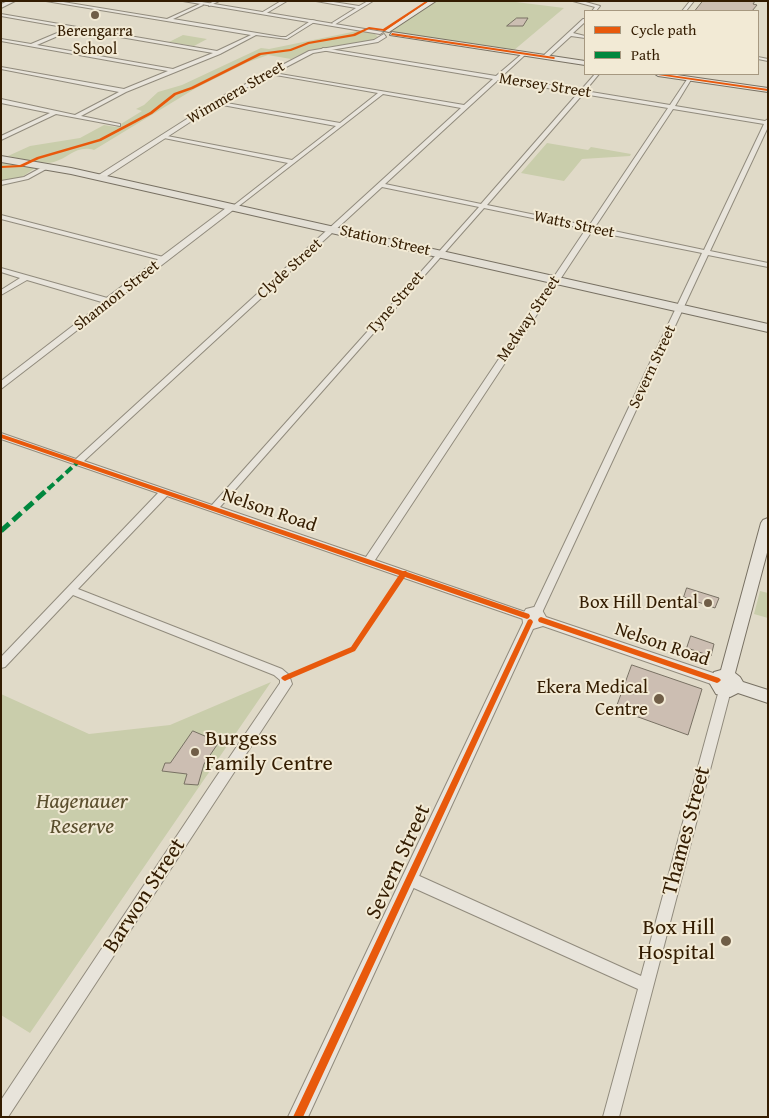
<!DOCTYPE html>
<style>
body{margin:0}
#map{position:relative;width:769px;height:1118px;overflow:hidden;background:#e0dac8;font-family:"Gentium Book Plus",serif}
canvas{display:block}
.frame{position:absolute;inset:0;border:2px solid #331c01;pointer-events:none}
.legend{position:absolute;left:584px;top:10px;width:175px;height:65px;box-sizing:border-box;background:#f2ead5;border:1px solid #a69880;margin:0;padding:6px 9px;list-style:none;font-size:15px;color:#331c01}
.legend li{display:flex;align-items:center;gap:10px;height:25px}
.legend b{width:25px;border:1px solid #a69880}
</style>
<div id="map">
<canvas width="769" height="1118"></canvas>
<div class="frame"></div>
<ul class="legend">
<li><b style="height:6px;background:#e8590c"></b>Cycle path</li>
<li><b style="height:6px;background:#00873e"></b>Path</li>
</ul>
</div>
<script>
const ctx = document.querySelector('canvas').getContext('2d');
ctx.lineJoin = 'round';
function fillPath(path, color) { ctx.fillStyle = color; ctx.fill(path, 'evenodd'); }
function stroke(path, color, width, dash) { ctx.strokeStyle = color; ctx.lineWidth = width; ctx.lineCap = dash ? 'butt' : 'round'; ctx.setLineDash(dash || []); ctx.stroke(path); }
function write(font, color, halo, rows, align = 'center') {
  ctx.font = font + ' "Gentium Book Plus",serif'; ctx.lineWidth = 4; ctx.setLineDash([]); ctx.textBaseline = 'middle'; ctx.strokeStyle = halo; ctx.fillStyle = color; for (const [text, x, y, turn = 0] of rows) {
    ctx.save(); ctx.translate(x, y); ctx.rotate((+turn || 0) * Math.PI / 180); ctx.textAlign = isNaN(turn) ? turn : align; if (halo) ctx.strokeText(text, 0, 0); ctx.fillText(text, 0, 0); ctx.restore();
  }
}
fillPath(new Path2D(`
 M436,1H508L564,8L513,51L390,32Z
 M357,31L374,33L378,37L373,40L309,50L291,59L268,55L248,62L196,88L94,150C76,145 69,158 54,162C45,165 18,158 8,156L30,146L80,138L104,125L116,127L142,111L136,109L144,105L158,92L182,85L261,48L269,49Z
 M183,35L207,39L194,46L169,42Z
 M547,143L588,150L591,147L631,154L630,156L582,159L564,181L521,173Z
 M1,162L35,168L22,177L1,181Z
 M760,591L768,593V618L754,614Z
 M271,682L30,1033L1,1015V694L89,734L170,725Z`), '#c9cdab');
const building = new Path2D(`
 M703,1H755L753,4L757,5L752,11H695Z
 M517,18H528L523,26H507Z
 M687,588L719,598L715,608L684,597Z
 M691,636L714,644L711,656L687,648Z
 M632,665L702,689L688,735L616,709Z
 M193,731L219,742L204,764L198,785L184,784L187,774L162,771L165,763H170Z`);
fillPath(building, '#ccbeb2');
stroke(building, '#787163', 1);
const minor = new Path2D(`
 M46,1H57L167,19L202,3L203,5L173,19L281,37H286L312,20L316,21L287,39L256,35L220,54L126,92L81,116L120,124V126L56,114L1,140V136L50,113L1,103V99L75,115L119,92L1,69V67L124,89L168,71L1,41V39L31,44L69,28L1,16V14L217,51L251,35ZM74,29L213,53L173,69L37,45Z
 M214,1H219L209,6V4Z
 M281,1H287L265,14L261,13Z
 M316,1H327L359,6L368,1H373L334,25L332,23L356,8Z
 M573,1H582L600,6L596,11H592L595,7Z
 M690,1H694L686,11H682Z
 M583,19H585V22L573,33L585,36V38L571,36L547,58H543V56Z
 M323,48L496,76L523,53L525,55L501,77L581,90L595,74H599L585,91L670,105L688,78H692L675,106L765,121L768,119V127L710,251L768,263V267L708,255L540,617L536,618L532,616L527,620L523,619L167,496L78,589L282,669L289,675L292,684L8,1117H1V1100L212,783L280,683V680L274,675L73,595L5,667L1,668V657L158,493L1,439V433L76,459L461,108L383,94L235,209L233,208V206L288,163L164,138L161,136L162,135L292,160L336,126L217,104L214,102L215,101L340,123L378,93L270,74L268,72L464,105L493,79L321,50ZM498,80L578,93L481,204L385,184ZM583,94L668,108L589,226L487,205ZM673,109L764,124L704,250L595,227ZM382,187L479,207L212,505L84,461ZM484,208L586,229L366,557L220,507ZM592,231L702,253L531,614L375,560Z
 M758,57L768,59V61L758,59Z
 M46,165L49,167L48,168L28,179L1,185V181L24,177Z
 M1,215L167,258L168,259L165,261L1,219Z
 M1,268L111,299L112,301L105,303L27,280L1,295V290L20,278L1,272Z
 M725,685L729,687L731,690L619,1117H603L638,989L405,884L403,879L405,874L410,873L415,874L641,976L719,690L721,687Z`);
const tertiary = new Path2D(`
 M8,1H15L1,8V4Z
 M183,1H196L383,32L380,34Z
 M384,34L386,37L378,42L313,53L227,98L101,180L94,178L223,96L309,51L374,40Z
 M230,205L237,207L1,389V381L100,305L105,299Z
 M534,607L542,610L546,617L722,676L724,680L722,684L717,686L543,626L533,629L308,1117H288L523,623L522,615L526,609Z`);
const secondary = new Path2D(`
 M429,1H436L389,32L384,31Z
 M392,32L585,61V65L390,35Z
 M655,74H670L768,88V92L658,76Z
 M768,518V549L735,673L740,677L743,682L768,690V703L738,693L730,697L716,694L709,682L714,672L721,670L761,523L763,520Z`);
const primary = new Path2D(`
 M1,156L71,168L768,324V332L71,174L1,162Z`);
stroke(minor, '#918b7d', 2);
stroke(tertiary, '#918b7d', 2);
stroke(secondary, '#787163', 2);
stroke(primary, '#787163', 2);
fillPath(minor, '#e8e4db');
fillPath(tertiary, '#e8e4db');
fillPath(secondary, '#e8e4db');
fillPath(primary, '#e3dfd5');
stroke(new Path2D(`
 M48,489L78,462`), '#00873e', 4, [8, 4]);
stroke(new Path2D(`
 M1,531L49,488`), '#00873e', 5, [11, 5]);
fillPath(new Path2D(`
 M426,1H429L385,31L369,29L355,36L309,44L291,51L261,55L193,89L176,95L152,114L101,141L39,159L22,167L1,168V166L20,165L37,157L99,139L150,112L174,93L191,87L259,53L290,49L308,42L353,34L369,27L383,29Z
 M392,33L554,57L555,58L554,59L391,35Z
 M657,74H663L768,89V91L658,75Z
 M1,434L403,571H406L407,572L529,614L530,616L529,618L527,619L405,577L355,651L287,680L285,681L283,680L281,678L283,676L351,647L399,575L1,438Z
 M541,617L719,678L721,680L719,682L717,683L539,622L538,620L539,618Z
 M530,619L532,620L533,622L303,1117H293L527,622L528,620Z`), '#e8590c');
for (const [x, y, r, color] of [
 [95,15,5,"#705e47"],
 [708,603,5,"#705e47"],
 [659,699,6,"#705e47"],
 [195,752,5,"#705e47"],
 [726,941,6,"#705e47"]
]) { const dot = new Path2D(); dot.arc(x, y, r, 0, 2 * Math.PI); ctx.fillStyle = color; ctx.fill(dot); stroke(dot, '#f2ead5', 2); }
write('16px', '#331c01', '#f2ead5', [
 ["Berengarra",95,32],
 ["School",95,50]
]);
write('16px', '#331c01', '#f2ead5', [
 ["Mersey Street",545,86,9],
 ["Wimmera Street",236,93,-30],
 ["Watts Street",574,225,12],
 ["Station Street",385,241,13],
 ["Clyde Street",290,269,-42],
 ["Shannon Street",117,296,-38],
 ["Tyne Street",396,303,-49],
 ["Medway Street",529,319,-56],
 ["Severn Street",653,367,-65]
]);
write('19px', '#331c01', '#f2ead5', [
 ["Nelson Road",269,511,19],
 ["Nelson Road",662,645,19]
]);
write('19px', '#331c01', '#f2ead5', [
 ["Box Hill Dental",698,603],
 ["Ekera Medical",648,688],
 ["Centre",648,710]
], 'right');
write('22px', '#331c01', '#f2ead5', [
 ["Burgess",205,739],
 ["Family Centre",205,764],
 ["Box Hill",715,928,"right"],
 ["Hospital",715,953,"right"]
], 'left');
write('italic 22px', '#5a4e2d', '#f2ead5', [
 ["Hagenauer",82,802],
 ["Reserve",82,827]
]);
write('22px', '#331c01', '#f2ead5', [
 ["Thames Street",687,831,-75],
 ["Severn Street",399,862,-65],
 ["Barwon Street",145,896,-57]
]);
</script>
